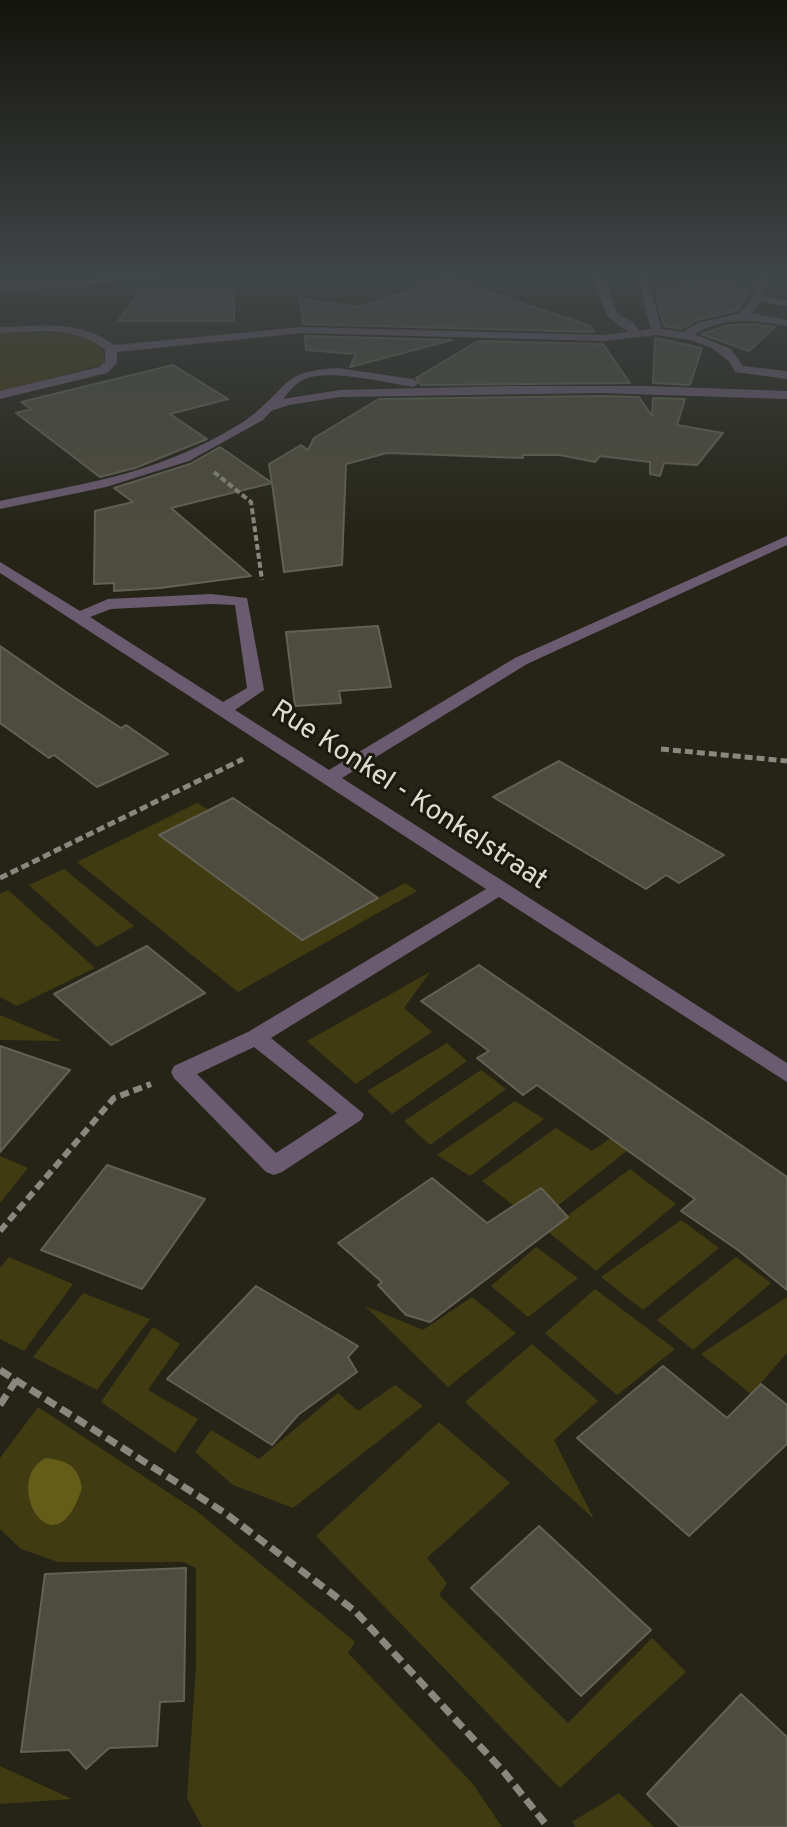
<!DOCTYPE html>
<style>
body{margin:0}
canvas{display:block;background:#252417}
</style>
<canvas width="787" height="1827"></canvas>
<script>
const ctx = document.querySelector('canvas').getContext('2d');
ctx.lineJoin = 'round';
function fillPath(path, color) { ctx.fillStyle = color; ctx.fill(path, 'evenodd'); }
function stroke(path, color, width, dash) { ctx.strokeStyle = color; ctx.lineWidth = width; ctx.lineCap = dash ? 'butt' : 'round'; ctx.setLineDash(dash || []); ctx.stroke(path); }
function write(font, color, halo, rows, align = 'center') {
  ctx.font = font + ' Overpass,sans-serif'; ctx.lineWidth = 6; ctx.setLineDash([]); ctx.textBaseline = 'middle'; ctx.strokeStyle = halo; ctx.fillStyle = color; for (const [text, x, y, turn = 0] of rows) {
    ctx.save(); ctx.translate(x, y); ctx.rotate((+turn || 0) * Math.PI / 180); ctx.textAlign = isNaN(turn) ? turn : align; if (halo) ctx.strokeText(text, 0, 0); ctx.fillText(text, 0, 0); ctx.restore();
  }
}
fillPath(new Path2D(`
 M0,332L81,333L102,347L105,364L0,392Z
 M197,803L209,810L159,835L301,940L405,883L417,891L238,992L77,862Z
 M64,869L134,926L97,947L29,885Z
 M8,890L95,968L17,1006L0,997V894Z
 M430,972L404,1008L432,1032L356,1084L307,1041Z
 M0,1015L62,1041L0,1040Z
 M447,1043L467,1061L392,1114L367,1091Z
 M481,1070L506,1089L430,1145L404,1121Z
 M515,1101L544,1119L470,1176L437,1155Z
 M659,1105L672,1115L536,1223L482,1181L556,1128L592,1151Z
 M0,1156L28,1168L0,1203Z
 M630,1169L676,1204L596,1271L547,1231Z
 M681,1220L719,1248L643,1310L601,1277Z
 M536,1247L578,1278L528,1317L491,1286Z
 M9,1257L73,1284L24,1351L0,1339V1268Z
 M736,1257L771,1283L693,1350L657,1320Z
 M595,1289L675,1349L617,1395L545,1333Z
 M83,1293L150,1319L97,1390L33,1357Z
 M472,1297L516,1333L448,1387L365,1306L423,1330Z
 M787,1297V1353L751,1394L701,1354Z
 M153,1327L180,1344L148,1390L198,1419L175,1453L101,1402Z
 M532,1344L598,1401L554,1440L594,1519L465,1402Z
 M395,1385L423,1406L293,1508L233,1485L195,1452L211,1430L259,1459L338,1393L358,1411Z
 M38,1407L198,1512L355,1642L348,1653L473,1784L502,1827H202L187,1798L196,1666V1568L183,1562H58L21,1549L0,1529V1458Z
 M439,1422L510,1483L427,1558L447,1583L439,1595L568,1723L652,1638L686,1672L560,1788L316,1536Z
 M0,1766L72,1799L0,1804Z
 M619,1793L654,1827H576L572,1822Z`), '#403b10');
fillPath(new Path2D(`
 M46,1458C67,1460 78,1466 82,1488C54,1577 0,1480 46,1458Z`), '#645c19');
const building = new Path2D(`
 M446,278L591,326L595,332L303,324L300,299L361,307Z
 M681,282L734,287L750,290L738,310L697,320L681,329L664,326L657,299V287L680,288Z
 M142,288L234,291V321H118Z
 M751,324L775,327L749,351L701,334L729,325Z
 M305,336L452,340L350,367L356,354L306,350Z
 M655,338L702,348L690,385L653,383Z
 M478,341L603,344L630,383L421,385L416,378Z
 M173,365L228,399L170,414L207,439L135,468L100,477L16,413L31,409L21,402Z
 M600,396L639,397L652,416L653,398L685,399L677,425L723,433L697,465L664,463L660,476L650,474V462L600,456L595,462L560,455H523V458L387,453L346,464L342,565L284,572L272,483L171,508L251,576L160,588L114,591V583L94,584L95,511L133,502L114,488L190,464L220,447L272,483L269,464L301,445L308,450L314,438L379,399Z
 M378,626L391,687L339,691L341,703L295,706L286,632Z
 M0,646L69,694L121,728L126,725L168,754L97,787L54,755L49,758L0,723Z
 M559,761L633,803L724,855L679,883L666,875L646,889L493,797Z
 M233,798L334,867L378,898L302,940L159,835Z
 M147,946L205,993L111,1045L54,994Z
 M479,965L787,1177V1290L738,1250L681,1211L695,1199L537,1085L523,1095L477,1058L489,1051L421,1001Z
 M0,1046L70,1070L0,1152Z
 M107,1165L205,1199L142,1289L41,1250Z
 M432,1178L487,1223L541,1188L568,1217L430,1322L406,1315L378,1285L382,1282L338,1243Z
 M256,1286L358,1346L348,1357L357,1372L298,1415L272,1445L167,1379Z
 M663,1366L727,1418L761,1384L787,1405V1444L689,1536L577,1438Z
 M539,1526L651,1630L581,1696L471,1588Z
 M186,1568L184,1701L160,1702L157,1746L109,1748L86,1769L69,1750L21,1752L45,1574Z
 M741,1694L787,1737V1827H680L647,1794Z`);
fillPath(building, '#4e4c3e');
stroke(building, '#636153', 2);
stroke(new Path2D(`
 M214,472L251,502L262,580`), '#89887e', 4, [6, 3]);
stroke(new Path2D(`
 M661,749L787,761
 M0,878L243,759`), '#89887e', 5, [8, 4]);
stroke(new Path2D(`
 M0,1231L114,1098L151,1084`), '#89887e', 6, [9, 5]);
stroke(new Path2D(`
 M0,1370L225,1513L355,1611L504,1772L548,1827
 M0,1405L17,1379`), '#89887e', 7, [12, 6]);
fillPath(new Path2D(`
 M124,276H168L163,279L0,292V286Z
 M593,276H603L618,314L634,323L639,331L651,329L637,276H647L662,329L682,332L698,323L740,313L752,298L756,276H766L763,296L787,300V306L760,302L751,313L787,320V326C752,320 727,316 694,334L731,349L743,366L787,371V379L735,372L729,361L712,348L690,340L657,335L604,341L302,333L117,352V363L107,373L0,399V391L99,367L105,362V350C75,325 36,332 0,333V327C39,326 81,319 114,345L302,327L604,335L628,332L607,316Z
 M337,368L413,379L419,383L413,387C386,383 324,367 301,381C294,385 288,393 283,399L340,390L507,386H647L787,391V399L600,393L340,397L289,405L271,411L263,420L189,461L106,487L0,509V501C60,488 123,479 179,455C201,446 237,428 255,413C292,382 283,372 337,368Z
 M787,536V545L527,664L342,778L787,1063V1082L499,897L271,1038L364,1114L361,1120L282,1172L274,1175L266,1172L174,1078L171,1072L174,1066L248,1032L486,889L0,573V562L80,611L108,599L211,594L247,598L264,690L235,710L329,770L515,658ZM211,604L235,605L247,688L223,702L90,617L111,609ZM254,1047L337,1113L276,1153L197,1074Z`), '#6b5b70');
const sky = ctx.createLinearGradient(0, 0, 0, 532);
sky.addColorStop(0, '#14140d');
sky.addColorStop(0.52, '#404547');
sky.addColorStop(1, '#40454700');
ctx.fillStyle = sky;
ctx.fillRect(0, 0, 787, 532);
write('28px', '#dddcd4', '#1c1a0e', [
 ["Rue Konkel - Konkelstraat",408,797,33]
]);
</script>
